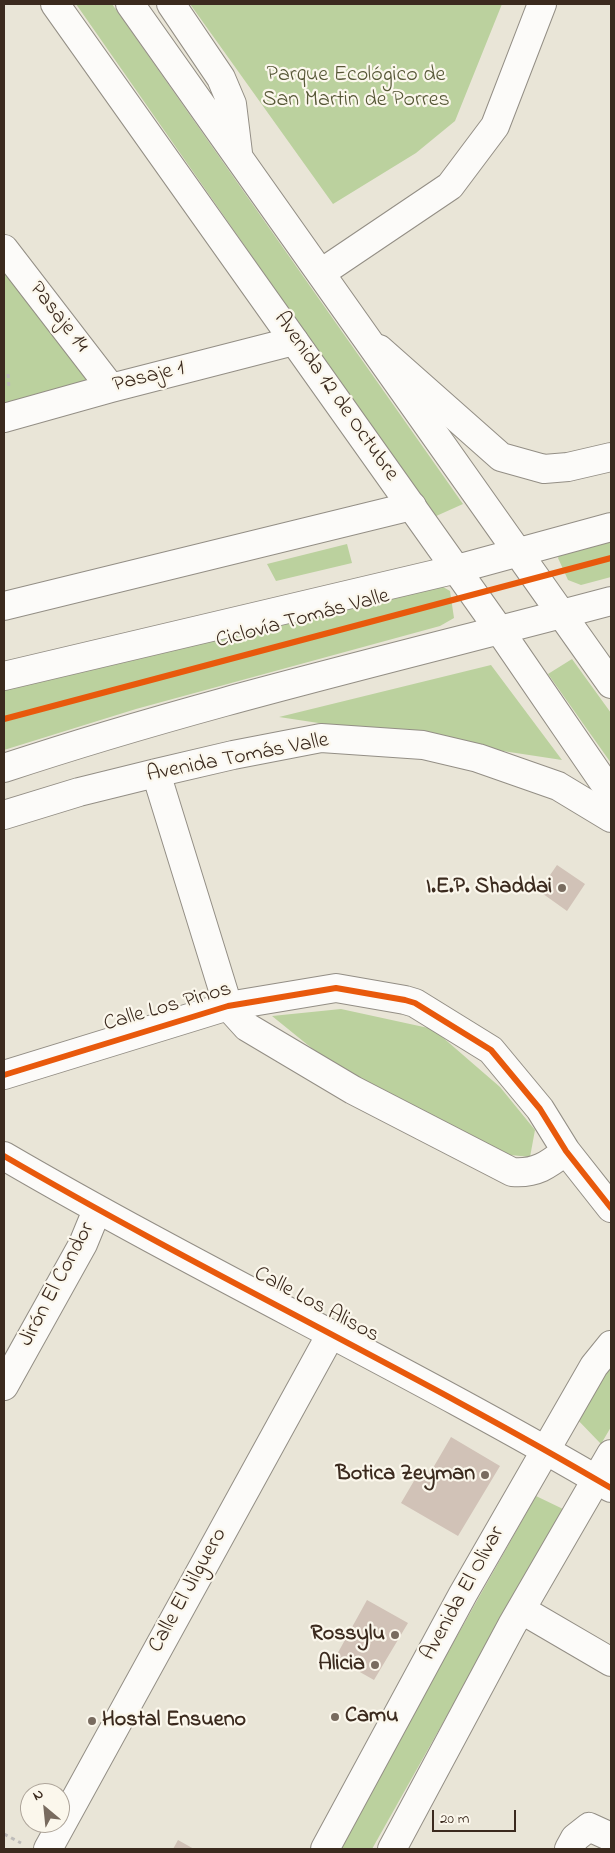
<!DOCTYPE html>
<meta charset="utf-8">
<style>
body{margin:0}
#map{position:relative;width:615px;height:1853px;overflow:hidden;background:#e9e5d7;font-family:"Indie Flower",sans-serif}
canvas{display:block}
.frame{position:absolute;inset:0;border:5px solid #3b2a1e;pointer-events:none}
.north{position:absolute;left:20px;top:1783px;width:50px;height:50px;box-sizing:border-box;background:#fbf7ec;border:1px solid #aea59a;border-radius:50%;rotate:332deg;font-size:14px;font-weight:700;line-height:20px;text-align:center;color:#3b2a1e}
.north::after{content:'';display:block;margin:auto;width:18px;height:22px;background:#786b5f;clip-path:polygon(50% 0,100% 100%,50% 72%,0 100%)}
.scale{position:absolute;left:432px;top:1810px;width:84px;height:22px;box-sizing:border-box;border:2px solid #3b2a1e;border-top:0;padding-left:6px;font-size:15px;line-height:18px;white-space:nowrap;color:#3b2a1e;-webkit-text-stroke:4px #fbf7ec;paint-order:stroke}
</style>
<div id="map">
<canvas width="615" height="1853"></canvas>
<div class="frame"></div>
<div class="north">N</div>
<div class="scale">20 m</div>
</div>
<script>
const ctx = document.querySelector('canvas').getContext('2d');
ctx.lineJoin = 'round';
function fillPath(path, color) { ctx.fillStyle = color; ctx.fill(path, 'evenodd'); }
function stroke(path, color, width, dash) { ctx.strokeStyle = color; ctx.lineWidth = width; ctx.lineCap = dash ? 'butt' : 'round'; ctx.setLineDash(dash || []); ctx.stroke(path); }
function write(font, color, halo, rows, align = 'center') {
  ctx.font = font + ' "Indie Flower",sans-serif'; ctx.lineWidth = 4.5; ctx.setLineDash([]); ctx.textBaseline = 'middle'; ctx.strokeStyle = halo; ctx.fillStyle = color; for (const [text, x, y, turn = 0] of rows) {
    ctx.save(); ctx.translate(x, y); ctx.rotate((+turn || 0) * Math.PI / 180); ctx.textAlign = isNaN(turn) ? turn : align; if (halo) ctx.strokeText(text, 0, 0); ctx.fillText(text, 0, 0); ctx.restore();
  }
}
fillPath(new Path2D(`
 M76,4H112L463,504L434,517Z
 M190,4H502L455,121L416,153L333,204Z
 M4,257L87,377L85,385L4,411Z
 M611,536V577L581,585L568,580L558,558L562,549Z
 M347,544L352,563L276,581L267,564Z
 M438,584L450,591L454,618L440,626L136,709L4,750V689Z
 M572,659L611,713V763L548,674Z
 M491,665L562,760L279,717Z
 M341,1009L433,1029L500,1087L535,1130L530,1157L501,1154L335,1067L272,1016Z
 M611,1365V1427L601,1444L574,1416Z
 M536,1496L563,1509L372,1849H337Z`), '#bbd19e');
fillPath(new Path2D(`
 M557,865L585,884L567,911L539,891Z
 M451,1437L500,1466L458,1536L401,1503L418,1474L426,1480Z
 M367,1600L408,1623L374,1680L335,1658Z
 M178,1840L194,1849H173Z`), '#d1c2b7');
const minor = new Path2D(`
 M4,249L111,388
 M321,273L450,186L495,126L542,4
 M379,349L501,457L544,469L568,467L611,457
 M4,418L111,388L294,341
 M4,606L412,506
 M156,773L228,1006L247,1027L353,1090L512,1172C536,1174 548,1165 566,1151
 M4,815L79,792L156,773L233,755L321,738L423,745L478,758L558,786L611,818
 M4,1075L228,1006L336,988L405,1000L415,1003L491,1050L540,1109L566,1151L611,1208
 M4,1156C203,1272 412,1371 611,1488
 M4,1386L83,1244L97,1210
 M522,1610L611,1662
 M48,1849L331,1334
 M569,1849L575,1838L589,1827L611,1837`);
const major = new Path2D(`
 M55,4L500,631L611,793
 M130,4L611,684
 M171,4L221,78L232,104L238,153
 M4,676L457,569L611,527
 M4,768C203,702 408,655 611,601
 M325,1849L463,1594L594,1366L611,1345
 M392,1849L512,1625L611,1454`);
stroke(minor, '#938e85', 30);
stroke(major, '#938e85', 30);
stroke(new Path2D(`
 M8,374L9,389
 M4,1834L21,1843`), '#bebcb9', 3, [4, 4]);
stroke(minor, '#fcfbf9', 28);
stroke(major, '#fcfbf9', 28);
stroke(new Path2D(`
 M4,719L611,558
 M4,1075L228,1006L336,988L405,1000L415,1003L491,1050L540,1109L566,1151L611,1208
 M4,1156C203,1272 412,1371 611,1488`), '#e8590c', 6);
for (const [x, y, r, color] of [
 [562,888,5,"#786b5f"],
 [485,1475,5,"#786b5f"],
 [395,1635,5,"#786b5f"],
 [375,1665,5,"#786b5f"],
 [335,1717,5,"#786b5f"],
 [92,1721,5,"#786b5f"]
]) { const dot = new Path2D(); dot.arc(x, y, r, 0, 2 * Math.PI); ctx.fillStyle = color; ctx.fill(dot); stroke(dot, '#fbf7ec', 2); }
write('22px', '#565736', '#fbf7ec', [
 ["Parque Ecológico de",356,76],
 ["San Martin de Porres",356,101]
]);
write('22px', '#3b2a1e', '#fbf7ec', [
 ["Pasaje 14",58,318,52],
 ["Pasaje 1",149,378,-14],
 ["Avenida 12 de Octubre",335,397,55],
 ["Ciclovía Tomás Valle",303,620,-15],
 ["Avenida Tomás Valle",238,759,-11],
 ["Calle Los Pinos",168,1008,-16],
 ["Jirón El Condor",58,1285,-62],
 ["Calle Los Alisos",316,1306,28],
 ["Calle El Jilguero",189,1591,-61],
 ["Avenida El Olivar",464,1594,-61]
]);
write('bold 22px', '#3b2a1e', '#fbf7ec', [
 ["I.E.P. Shaddai",552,888],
 ["Botica Zeyman",475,1475],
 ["Rossylu",385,1635],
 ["Alicia",365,1665],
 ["Camu",345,1717,"left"],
 ["Hostal Ensueno",102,1721,"left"]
], 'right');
</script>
